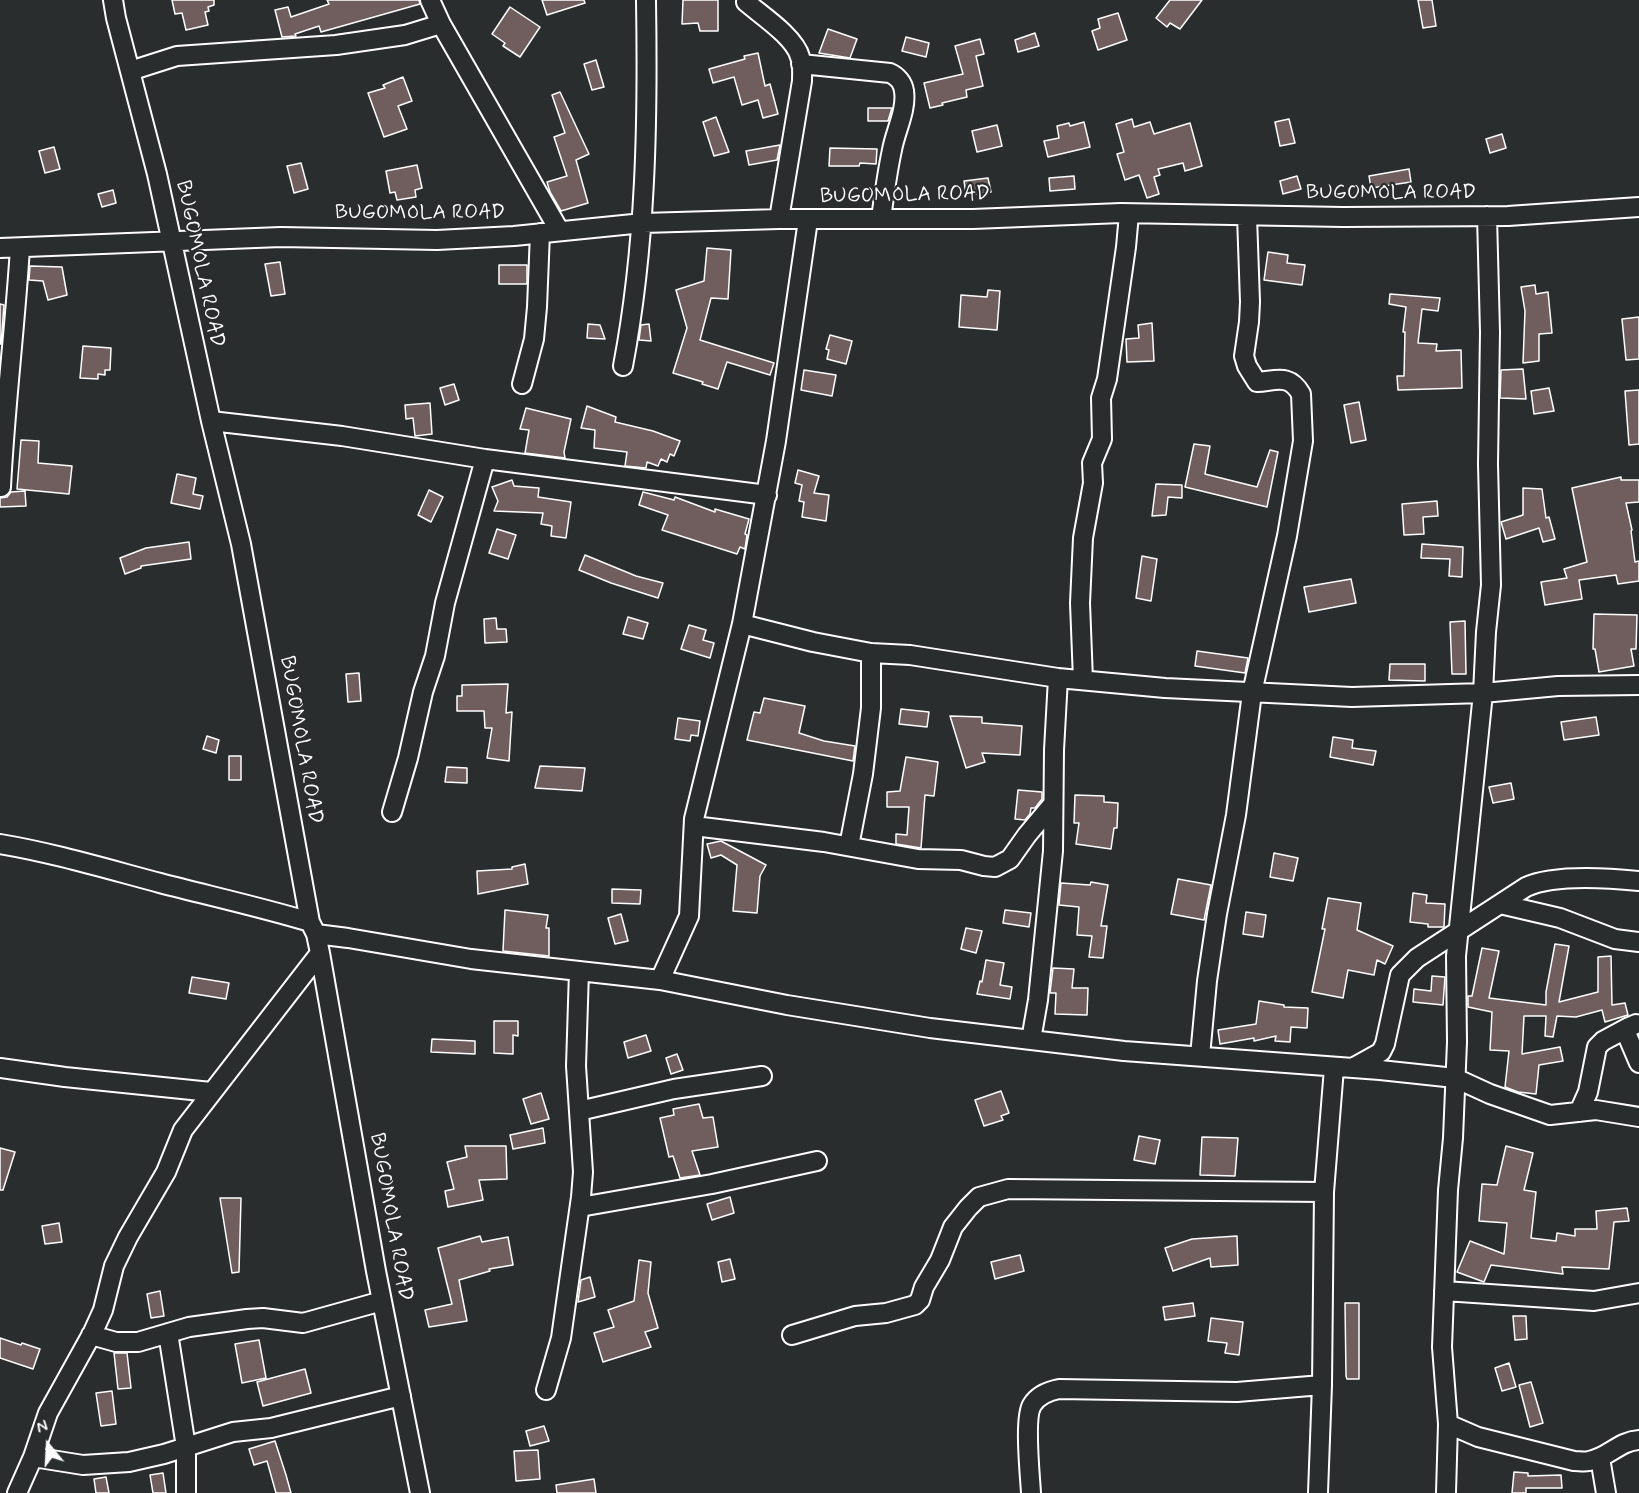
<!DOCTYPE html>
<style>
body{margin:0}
#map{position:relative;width:1639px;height:1493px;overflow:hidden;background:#2a2d2e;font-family:Mynerve,sans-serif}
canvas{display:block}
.north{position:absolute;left:18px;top:1415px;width:60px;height:60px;-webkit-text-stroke:4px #2a2d2e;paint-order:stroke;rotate:342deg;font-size:16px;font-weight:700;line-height:24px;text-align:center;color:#fff}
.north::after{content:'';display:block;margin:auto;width:21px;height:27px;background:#fff;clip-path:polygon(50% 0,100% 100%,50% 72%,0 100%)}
</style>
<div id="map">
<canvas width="1639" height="1493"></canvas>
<div class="north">N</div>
</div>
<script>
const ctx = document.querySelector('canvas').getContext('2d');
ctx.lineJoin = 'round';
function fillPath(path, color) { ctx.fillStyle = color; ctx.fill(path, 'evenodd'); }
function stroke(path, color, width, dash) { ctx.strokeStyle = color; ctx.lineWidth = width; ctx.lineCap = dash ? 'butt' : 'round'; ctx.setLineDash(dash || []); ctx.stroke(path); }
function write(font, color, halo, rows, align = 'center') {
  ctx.font = font + ' Mynerve,sans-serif'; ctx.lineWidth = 4.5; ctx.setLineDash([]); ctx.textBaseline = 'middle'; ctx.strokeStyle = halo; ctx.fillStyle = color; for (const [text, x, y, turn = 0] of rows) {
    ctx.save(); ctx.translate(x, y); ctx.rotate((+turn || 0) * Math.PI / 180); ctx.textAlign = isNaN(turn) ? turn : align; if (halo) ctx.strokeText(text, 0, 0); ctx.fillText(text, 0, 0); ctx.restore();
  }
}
const building = new Path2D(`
 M172,0H214V5L208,7L209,11L205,12L208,25L186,30L182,13L175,14Z
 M327,0H419L420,4L321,32L319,26L295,34L296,36L282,37L275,10L288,7L291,17L329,4Z
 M542,0H584L585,3L547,15Z
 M683,0H718V31H700L698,23L682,24Z
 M1170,0H1202L1180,29L1170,23L1167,27L1156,18Z
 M1418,0H1432L1436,26L1423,28Z
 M510,7L540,27L520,57L503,46L505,43L492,34Z
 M1118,13L1127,40L1098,50L1092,31L1100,28L1098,19Z
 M828,29L857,39L850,58L819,53Z
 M1035,33L1039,46L1018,52L1015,40Z
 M906,37L929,43L926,57L902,51Z
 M980,39L984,54L976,56L983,86L966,90L967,97L942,103L943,105L930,108L924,83L963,74L955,46Z
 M758,53L765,86L770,84L778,114L763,118L758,100L742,105L734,77L713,83L709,69L745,59L744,56Z
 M596,60L604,87L592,90L584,64Z
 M403,77L412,101L398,106L407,129L384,137L368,93L385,88L383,85Z
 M560,92L589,154L576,160L588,203L561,211L550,192L547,182L567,176L554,137L565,133L552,95Z
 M868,108H892L888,121H868Z
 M716,117L729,152L714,156L703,122Z
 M1132,119L1134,127L1150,122L1154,134L1190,123L1202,166L1185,171L1183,163L1158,169L1160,175L1154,177L1159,194L1147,198L1139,175L1125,180L1117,154L1124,152L1116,124Z
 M1289,119L1295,143L1280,146L1275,122Z
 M1084,122L1090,147L1048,157L1044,141L1059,138L1057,126L1069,123L1070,126Z
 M997,125L1002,146L977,152L972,131Z
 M1502,134L1506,148L1490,153L1486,139Z
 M780,145L777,160L749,165L746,151Z
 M54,147L60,169L45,173L39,151Z
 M830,148L877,149L876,164L860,163L859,166H829Z
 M301,163L308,189L294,193L287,166Z
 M417,165L422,188L415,190L416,197L397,200L395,192L390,193L386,171Z
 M1409,169L1411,182L1371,188L1369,176Z
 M1074,176L1075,189L1050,191L1049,178Z
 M1297,176L1301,189L1283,194L1280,181Z
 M988,178L991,192L966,195L964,181Z
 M113,190L116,203L102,207L98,194Z
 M707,248L731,250L728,299L711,298L700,340L774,363L770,375L727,362L718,389L702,384L703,382L673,373L687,328L676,290L704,281Z
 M1268,252L1288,255L1287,263L1305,265L1302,285L1264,280Z
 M280,262L285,294L271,296L265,264Z
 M499,265H527V284H499Z
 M30,266L62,267L67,295L48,300L43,281L29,280Z
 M1535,285L1536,294L1548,292L1552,333L1539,334V361L1523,363L1525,311L1521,287Z
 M988,290L1000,291L997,330L959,327L961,295L987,297Z
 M1390,294L1440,298L1438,311L1422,309L1418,343L1437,344L1436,351L1461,350L1462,388L1398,390L1397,376H1404L1405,332H1403L1406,307L1389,304Z
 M0,304L4,305L1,344H0Z
 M1639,317V359L1626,360L1622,319Z
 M1152,323L1154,361L1127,362L1126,339L1139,338L1138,325Z
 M588,324L600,325L605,339L587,338Z
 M649,324L651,341L639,340L641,325Z
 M830,335L852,341L846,364L827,359L829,350L826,349Z
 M83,346L111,348L110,370H105V375L98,374V379L80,378Z
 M1523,369L1526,399L1500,398L1501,370Z
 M804,370L836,375L832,396L801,390Z
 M454,384L459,400L445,405L440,388Z
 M1549,388L1554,411L1534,414L1531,391Z
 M1639,390V444L1629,445L1625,391Z
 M1359,402L1366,440L1351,443L1344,405Z
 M430,403L432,434L415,436L413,418L406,419L405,405Z
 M587,406L616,417L615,422L653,431L680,441L674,456L670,454L667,462L661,459L658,466L647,462L646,468L625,466L627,452L594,448L595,430L581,428Z
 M526,408L571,419L564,452L565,458L525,453L529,430L520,429Z
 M21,440L39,441L38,463L72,466L69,494L17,489Z
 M1194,444L1210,446L1205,474L1257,487L1270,450L1278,452L1267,507L1185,487Z
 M798,470L819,476L814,493L829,495L826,521L802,517L804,502L799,501L802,485L795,483Z
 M177,474L196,478L193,494L203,496L200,509L171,503Z
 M1621,477V480H1639V502L1626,503L1632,530L1631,531L1635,562L1639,561V581L1618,584L1616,575L1579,580L1582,599L1545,605L1541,582L1567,578L1564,569L1587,562L1572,488Z
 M512,480L514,486L539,488L538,497L571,502L566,538L551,536L552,526L541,524L543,513L494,511L498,501L492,487Z
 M1156,484L1182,485V498L1168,497L1166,515L1152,516Z
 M1523,488L1542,489L1546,518L1549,517L1555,539L1543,542L1539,528L1506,539L1501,522L1523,515Z
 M429,490L443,497L431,522L418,515Z
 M25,491L26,506L0,507V498L7,497L11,492Z
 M643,492L674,500L675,497L715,512V509L749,519L745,534L747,535L745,549L740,547L737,554L662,530L668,515L639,505Z
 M1437,501L1438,516L1423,517L1424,534L1404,535L1402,504Z
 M497,529L516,535L508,559L489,553Z
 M189,542L191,559L141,566V568L125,574L120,558L146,548Z
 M1422,544L1463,547L1462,577L1449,576L1450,559L1421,558Z
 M585,555L636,576L663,583L658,598L611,583L579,570Z
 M1142,556L1157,559L1151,601L1136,598Z
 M1351,579L1356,603L1309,612L1304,587Z
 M1594,614L1637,615L1636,649H1631L1634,666L1599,672L1595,649H1593Z
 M628,617L648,623L643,639L623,634Z
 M496,618L497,629H506L507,642L485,643L484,619Z
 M1465,621L1466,674H1452L1450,622Z
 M689,625L706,630L703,640L714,643L710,658L681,649Z
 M1197,651L1248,658L1245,673L1195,666Z
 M1390,664H1425V681L1389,680Z
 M359,673L361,701L348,702L346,674Z
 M508,684L506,713L512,712L509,761L487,758L492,728H485L484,711H457V696H462V685Z
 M764,698L805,706L799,733L824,741L855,746L853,761L747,740L754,712L760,713Z
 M901,709L929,712L927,727L899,724Z
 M950,716L982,717V723L1022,726L1020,755L982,753L985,762L966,768Z
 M1596,717L1599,735L1564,740L1561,722Z
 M678,718L700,721L698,736L691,735L690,741L675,739Z
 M207,736L219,740L216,753L203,749Z
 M1333,737L1353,740L1352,748L1376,751L1373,765L1330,757Z
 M229,756H241V780H229Z
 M906,757L938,762L934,796L925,795L921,848L896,844V834L907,835L909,807H887V792L900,791Z
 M540,766L585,768L582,791L535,788Z
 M447,767L467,768V783L445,782Z
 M1511,783L1514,799L1493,803L1489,787Z
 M1018,790L1042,792V799L1035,808H1031L1030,814L1025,820L1015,819Z
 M1075,795L1104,796V802L1118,803L1117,828H1114L1111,849L1076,844L1079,823H1074Z
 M721,841L766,865L760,876L757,913L733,911L737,865L721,855L711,858L707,844Z
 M1274,853L1298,858L1293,881L1270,877Z
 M525,864L528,884L478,894L477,871L512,869V867Z
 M1178,879L1211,885L1204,920L1171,914Z
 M1091,882L1108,885L1101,926H1107L1103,958L1089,957L1092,936L1077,935L1079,907L1059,905L1061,883L1090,885Z
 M612,889L641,890L640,904L612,903Z
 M1413,893L1427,895L1426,903L1445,904L1444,927H1428V924L1410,922Z
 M1328,898L1361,903L1357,930L1393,946L1385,964L1377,960L1374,975L1348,970L1343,998L1312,992L1325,929H1322Z
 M505,910L548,915L546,928H549V956L503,951Z
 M1005,910L1031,913L1029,927L1003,923Z
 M1246,912L1266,915L1263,937L1243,934Z
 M621,914L628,941L615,944L608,918Z
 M966,928L982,931L976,953L961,949Z
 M1555,944L1569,946L1559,1002L1598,992V957L1611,956L1612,1005L1625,1003L1628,1015L1605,1022L1602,1010L1576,1017L1557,1016L1553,1037L1545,1036L1546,1016H1524L1522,1054L1560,1047L1563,1061L1539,1065L1536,1094L1518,1092L1505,1087L1509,1051L1490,1050L1492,1012L1468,1007V996H1472L1482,948L1499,951L1489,998L1546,1005V992Z
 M986,960L1004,963L1000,985L1012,987L1010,999L977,994L980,981L982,982Z
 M1053,968L1074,969L1072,988H1088L1087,1015L1055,1014L1056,993H1050Z
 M1432,976L1445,977L1443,1005L1413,1002L1414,989L1431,991Z
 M192,977L229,983L226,999L189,993Z
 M1259,1001L1284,1005V1007L1308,1008L1307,1028L1291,1027L1290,1042L1275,1041L1276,1036L1254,1041V1038L1220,1044L1218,1030L1256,1024Z
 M494,1021H518V1036L513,1035V1054L494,1053Z
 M646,1035L651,1051L628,1058L624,1042Z
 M432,1039L475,1041V1054L431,1052Z
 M677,1054L683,1070L671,1074L666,1058Z
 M1001,1091L1009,1113L1001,1116L1003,1120L984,1126L975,1100Z
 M541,1093L549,1119L531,1124L523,1099Z
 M699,1104L703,1118L713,1117L718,1147L692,1151L700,1175L680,1178L673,1156L669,1157L660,1118L674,1115L673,1109Z
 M543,1128L545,1143L513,1149L510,1135Z
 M1139,1136L1160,1140L1155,1164L1134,1160Z
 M1202,1137L1238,1138L1235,1176L1200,1175Z
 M465,1146H506L507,1179L479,1180L483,1200L448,1207L445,1191L454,1189L447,1162L467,1157Z
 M1506,1146L1533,1153L1524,1190L1536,1192L1531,1238L1556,1241L1557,1233L1575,1236V1229H1597L1596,1211L1627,1208L1629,1221L1614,1222L1609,1269L1562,1267L1563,1274L1491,1265L1484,1282L1457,1272L1470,1241L1504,1254L1507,1223L1479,1221L1482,1184L1497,1185Z
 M0,1148L15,1152L3,1190H0Z
 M730,1197L734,1213L712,1220L707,1204Z
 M220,1198H241L239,1272L232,1273Z
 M59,1223L62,1242L45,1244L42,1226Z
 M480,1236L482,1242L508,1237L513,1265L489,1269L490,1271L459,1280L467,1321L429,1327L425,1310L452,1304L438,1248Z
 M1237,1236L1238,1265L1211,1267L1210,1258L1173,1271L1165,1248L1192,1239Z
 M1020,1255L1024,1271L995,1279L991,1262Z
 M730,1259L735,1279L722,1282L718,1262Z
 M639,1260L651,1262L648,1293L658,1328L645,1332L651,1347L603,1362L594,1333L614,1327L608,1310L634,1301Z
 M590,1277L595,1297L578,1302L581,1280Z
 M160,1291L164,1316L151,1318L147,1294Z
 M1193,1303L1195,1316L1165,1320L1163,1307Z
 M1345,1303H1359V1379H1347L1346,1376Z
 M1513,1316H1526L1527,1339L1515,1340Z
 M1211,1318L1243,1322L1239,1355L1225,1353L1227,1343L1208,1341Z
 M0,1338L21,1345L22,1343L40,1349L33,1369L0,1358Z
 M259,1340L266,1378L242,1383L235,1344Z
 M114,1353H127L131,1388L118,1389Z
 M1509,1363L1516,1387L1502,1391L1495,1368Z
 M305,1369L311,1393L263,1406L257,1382Z
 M1531,1382L1543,1423L1530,1427L1519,1385Z
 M112,1391L116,1424L101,1426L96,1393Z
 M544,1426L549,1441L530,1446L526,1431Z
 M275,1441L286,1475L291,1493H276L267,1461L254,1465L249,1449Z
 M538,1450L540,1479L516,1481L514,1451Z
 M1514,1472L1528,1473V1476L1561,1475L1562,1488H1526V1493H1512Z
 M163,1473L166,1493H153L150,1475Z
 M106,1477L109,1493H96L94,1479Z
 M594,1479L596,1493H557L556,1485Z`);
fillPath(building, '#705d5d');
stroke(building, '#fff', 1.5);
const minor = new Path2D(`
 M113,0L116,18L157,174L211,421L241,544L310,922L316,934L320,953L376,1271L420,1493
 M430,0L441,24L559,230
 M746,2C761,15 795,37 800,57C803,64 802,73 802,81L779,219
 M801,64L890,73C897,76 903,83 904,91C907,110 895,132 892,150C887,173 884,196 881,219
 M130,71L177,56L336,45L405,35L441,24
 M0,248L281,237L437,240L514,236L643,223L779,219H973L1121,213L1343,217L1508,216L1639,207
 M623,366C646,245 648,123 646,0
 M522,384L534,339L537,307L540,233
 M211,421L342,436L485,459L767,495
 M1,487C5,407 15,328 20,248
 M742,624L813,642L871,653L910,655L1058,678L1165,688L1352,697L1483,693L1558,686L1639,685
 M1083,680L1080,603L1083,538L1093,483L1092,463L1102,439L1101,398L1107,379L1126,247L1129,214
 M392,812L408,758L423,692L435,656L445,603L485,459
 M694,826L824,842L918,859L961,860L984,866L995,867L1010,859L1027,835L1053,804
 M0,844C54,853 107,869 160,883C210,896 260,907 310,922
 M849,846L863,774L871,708V653
 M1500,904L1560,918L1615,939L1639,942
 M316,934L348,938L471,959L660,980L787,1005L930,1028L1124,1051L1380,1070L1455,1078L1490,1094L1550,1115L1596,1110L1639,1117
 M660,980L689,916L694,819L742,624L776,441L808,220
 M1636,1024L1629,1027L1627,1035L1639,1063
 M1031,1040L1038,1000L1053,851L1054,750L1058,678
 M1200,1056L1207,981L1217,914L1236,815L1252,693L1287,536L1303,441L1301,394C1289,373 1276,381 1257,382L1247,366L1244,356L1249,322L1250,302L1247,216
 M1354,1067L1381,1052L1385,1044L1400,975L1417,958L1526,887C1554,874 1609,878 1639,881
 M0,1068L65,1077L211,1092
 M579,1111L674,1089L762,1076
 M1579,1112L1588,1092L1597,1047L1603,1041L1629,1027
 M580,1207L712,1184L817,1161
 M1444,1291L1594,1301L1639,1293
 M168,1333L186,1447V1493
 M91,1335L116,1342H138L189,1327L247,1319L263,1318L303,1323L382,1301
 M792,1335L855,1316L886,1313L915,1305L920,1300L924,1287L940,1260L953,1227L968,1208L979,1197L1008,1189L1324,1192
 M546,1390L561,1338L581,1197L583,1172L576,1066L579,971
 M1448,1424L1478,1437L1574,1461C1579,1461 1584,1462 1589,1461C1608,1458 1619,1441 1639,1440
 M33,1457L83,1465L129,1462L164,1454L233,1432L271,1428L401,1396
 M1600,1458L1606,1493
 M17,1493L33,1457L48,1413L93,1332L103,1310L114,1266L128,1237L166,1172L183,1130L320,953
 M1031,1493C1030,1475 1024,1418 1032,1405C1038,1395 1049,1391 1059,1389L1237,1392L1322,1385
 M1318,1493L1322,1385L1324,1192L1334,1068
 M1446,1493L1448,1424L1442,1347L1448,1190L1453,1138L1457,1042L1456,956L1483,693L1486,632L1491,585L1488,464L1490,332L1487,216`);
stroke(minor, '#fff', 22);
stroke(minor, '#2a2d2e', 18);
write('21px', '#fff', '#2a2d2e', [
 ["BUGOMOLA ROAD",1391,194],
 ["BUGOMOLA ROAD",905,196,-1],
 ["BUGOMOLA ROAD",420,214],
 ["BUGOMOLA ROAD",199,264,78],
 ["BUGOMOLA ROAD",300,740,80],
 ["BUGOMOLA ROAD",390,1217,80]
]);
</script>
